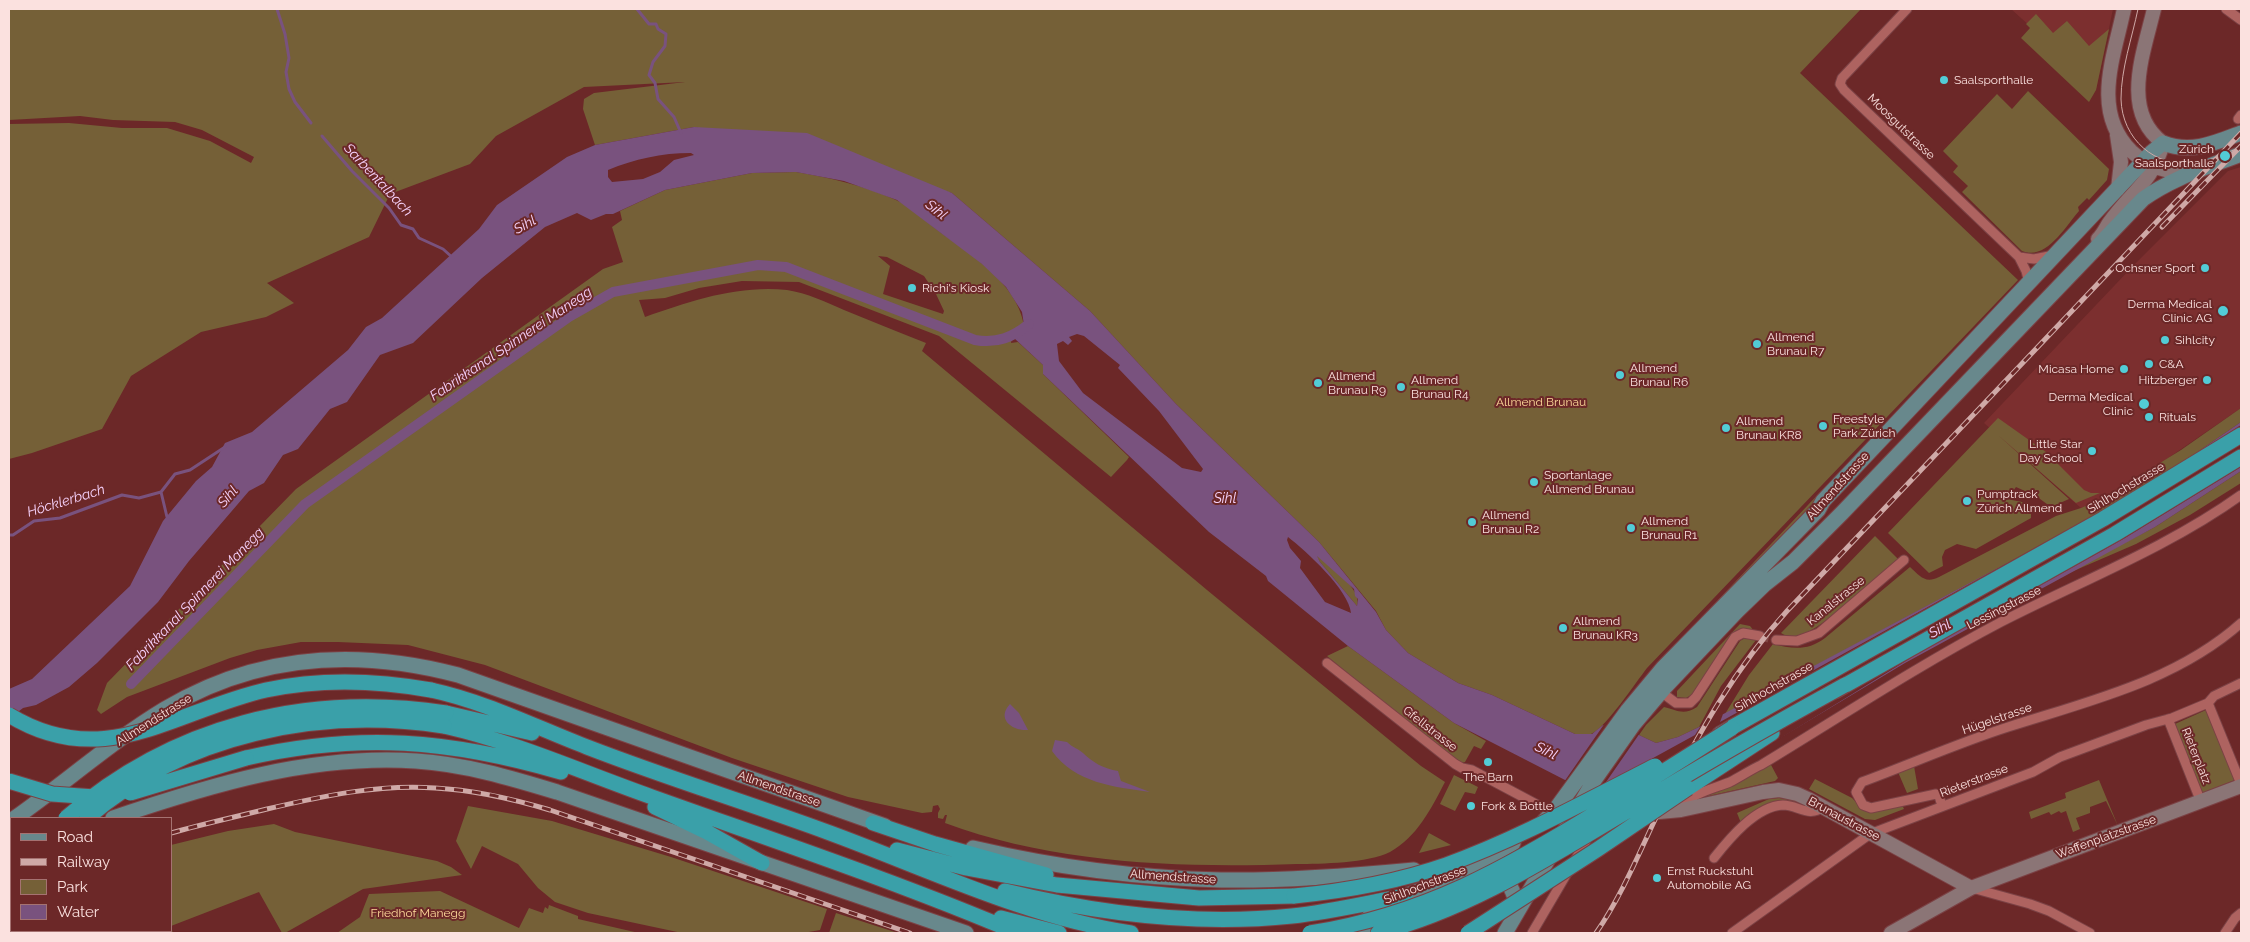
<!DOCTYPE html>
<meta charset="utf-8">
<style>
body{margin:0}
#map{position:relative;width:2250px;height:942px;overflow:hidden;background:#6c2828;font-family:Raleway,sans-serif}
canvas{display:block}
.frame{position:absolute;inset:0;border:10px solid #fbe1df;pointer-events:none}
.legend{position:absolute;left:10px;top:817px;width:162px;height:115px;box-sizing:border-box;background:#6c2828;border:1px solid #a57271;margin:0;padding:6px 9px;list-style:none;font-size:15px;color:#fbe1df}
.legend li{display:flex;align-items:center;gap:10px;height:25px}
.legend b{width:25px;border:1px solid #a57271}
</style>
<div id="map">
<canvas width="2250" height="942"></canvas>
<div class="frame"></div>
<ul class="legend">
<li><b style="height:6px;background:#68888c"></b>Road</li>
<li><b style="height:6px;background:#cfa9a7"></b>Railway</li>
<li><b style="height:14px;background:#756037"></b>Park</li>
<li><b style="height:14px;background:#79527e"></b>Water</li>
</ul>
</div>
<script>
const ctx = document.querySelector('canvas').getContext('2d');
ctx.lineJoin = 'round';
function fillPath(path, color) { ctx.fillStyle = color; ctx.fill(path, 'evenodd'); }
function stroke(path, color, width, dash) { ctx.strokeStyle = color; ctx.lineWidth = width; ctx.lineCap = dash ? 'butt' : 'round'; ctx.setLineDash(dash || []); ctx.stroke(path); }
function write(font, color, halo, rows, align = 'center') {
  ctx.font = font + ' Raleway,sans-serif'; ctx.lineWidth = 4; ctx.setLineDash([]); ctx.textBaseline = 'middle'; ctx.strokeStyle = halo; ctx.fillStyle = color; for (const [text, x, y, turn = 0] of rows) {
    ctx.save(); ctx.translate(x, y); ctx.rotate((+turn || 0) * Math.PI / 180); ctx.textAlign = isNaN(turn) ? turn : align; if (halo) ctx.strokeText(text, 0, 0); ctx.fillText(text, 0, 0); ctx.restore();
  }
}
fillPath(new Path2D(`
 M2011,9H2113L2096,90L2031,27Z
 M2241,167V408L2155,467L2103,498L2081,508L1984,423L2133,266L2228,171Z`), '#7c2f2f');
fillPath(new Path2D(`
 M9,9H1861L1800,73L2018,280L1647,668C1636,682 1605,729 1591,734C1586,735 1580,735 1575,734L1492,695L1458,683L1408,653L1386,630L1376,611L1319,542L1176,404L1090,311L952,193L694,127L595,145L583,109L584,99L594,93L685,82L584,87L496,136L470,164L390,194L369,237L267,283L294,303L266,317L201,332L131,376L102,429L32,453L9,459V124L69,123L122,128H167L210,141L251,163L254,157L202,130L175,122L113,120L80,116L9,120Z
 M2036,14L2053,33L2067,21L2089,46L2109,29L2096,90L2089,102L2021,38L2030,28L2026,24Z
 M2028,91L2109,169L2107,180L2089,200L2087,198L2078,207L2079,211C2065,227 2046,261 2022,251L1962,192L1968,186L1953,172L1958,166L1943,151L1997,94L2012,109Z
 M796,172C830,178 864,185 896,200C910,206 923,219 936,229C969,254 1016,281 1024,325L1013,333L1011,343L1018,342L1043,365V374L1129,457L1127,460L1111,477L939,336L799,282L742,281L699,288L665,298L639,300L645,317C691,301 737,285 787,290C807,293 826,302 844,310C871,321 898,332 926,343L922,351L1207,590L1421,766L1445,782C1431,809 1417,837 1390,852C1368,863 1321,864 1297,864C1180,868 1056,864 945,823L947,815H945L943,819L938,818V813L940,809L938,805L933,806L932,812L922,813L848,797L732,758L485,665L408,645L338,642H301L257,650L230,658L127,697L101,714L97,710L107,683L296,489L603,269L623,262L612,227L622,220L620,211L665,190L752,173ZM878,256L887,257L924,276L936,294L944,311L943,314L883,294L890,266Z
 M2241,408V422L2135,495L1725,714L1749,675L1773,644C1792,649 1808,651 1825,638L1910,567C1920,576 1925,584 1939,577L2056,516L2081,508L2103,498L2181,450Z
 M1998,418L2046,452L2084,490L2091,493H2100L2076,503L1998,435L2069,499L2051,507L2036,496L2016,487L2007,499L2022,502L2031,508V518L1976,549L1957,544L1945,550L1942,557L1943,566L1929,573L1888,533Z
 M1861,449L1863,451L1719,601L1718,600Z
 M2241,471V483L2190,515L2136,544L2055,579L2155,527Z
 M1875,536L1898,559C1879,576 1815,638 1792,637C1789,637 1784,635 1781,633Z
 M1316,555C1329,565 1363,589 1357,606L1320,562Z
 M1740,624L1750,626L1754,631L1743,629L1733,633L1693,694L1686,698L1677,697V691Z
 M1745,638L1756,640L1721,686L1699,727L1678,737L1656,743L1639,735L1646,725L1664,707C1677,710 1683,716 1697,707L1740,641Z
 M1348,646L1454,723L1486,741L1481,749L1474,746L1465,762L1461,763L1413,727L1327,656Z
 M2206,710L2235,780L2202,793L2175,724Z
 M1770,763L1778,778L1775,781L1704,797L1733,784Z
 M1914,766L1918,789L1907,793L1898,772Z
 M1454,775L1478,787L1475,794L1465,792L1455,811L1440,804Z
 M1815,779L1852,798L1863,809L1902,805L1904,809L1875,820L1865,819L1809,789Z
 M2099,780L2118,826L2106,801L2090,807V813L2076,818L2080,829L2073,832L2066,811L2061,813L2059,811L2051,815L2049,812L2031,819L2029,812L2066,798L2065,793Z
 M1779,798L1792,800L1808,808C1774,799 1768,799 1741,823L1737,813L1769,799Z
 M468,806L552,821L671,857L827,909L820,930L803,933H682L588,913L555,902L538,888L518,864L482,846L471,869L456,841Z
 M274,824L295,832L437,861L451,867L462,875L363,889L285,933H282L259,892L171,926V845L228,831Z
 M1429,833L1451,845L1419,853Z
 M440,891L519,928L529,908L543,913L545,907L548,909L549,905L578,916V919L639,933H337L360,917L369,894Z
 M836,913L898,933H829Z
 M171,927L173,933H23L27,931H171Z`), '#756037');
fillPath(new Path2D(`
 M694,127L807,133L952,193L1090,311L1176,404L1319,542L1376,612L1386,630L1408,653L1458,683L1492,695L1575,734H1592L1603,725L1639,735L1656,743L1678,737L1699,727L2135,495L2241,422V471L2155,527L1905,663L1755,753L1606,786L1565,780L1454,723L1348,646L1268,581L1266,576L1209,532L1043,374V365L1014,338L1024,325L1022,312L1006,287L982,264L897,200L844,181L796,172L752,173L665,190L613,214H606L591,220L577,213L545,227L482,278L413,343L380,355L347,402L330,409L298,449L283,455L264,483L249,491L189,561L158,602L97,663L69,687L36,705L23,708L9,719V689L32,679L130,586L163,521L196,481L212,467L225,443L252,432L348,350L366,327L382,318L479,229L497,205L567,157L595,145ZM691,153L694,155L674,160L660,172L643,179L612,182L608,177V170C635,159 661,153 691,153ZM1077,334L1084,336L1120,365L1118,368L1159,411L1203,469L1201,472L1182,468L1083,393L1059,361L1057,344L1063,341L1068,345L1072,341L1069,337ZM1288,537C1306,551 1349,590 1351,613L1325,602L1300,568L1301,561L1290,548L1287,540ZM1317,556L1354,589L1355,596L1358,599L1357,606L1320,562Z
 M1010,704L1019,713L1028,730C1012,731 996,719 1010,704Z
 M1055,740L1067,742C1073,748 1079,749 1083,753C1092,762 1104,769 1118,771L1121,781L1150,792C1114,787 1075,783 1052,751Z`), '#79527e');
fillPath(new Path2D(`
 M2241,425V467L2125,538L1914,656L1737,765L1699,786L1606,788L1564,782L1605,723L1640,733L1604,785L1695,735L1702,724L1723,714L1720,722L2134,493Z`), '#6c2828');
stroke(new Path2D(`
 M277,9L285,34L289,58L286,72L289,89L295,102L311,123
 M637,9L649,24H656L658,29L666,34L665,46L653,62L649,75L655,83L658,99L674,117L681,133
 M322,136L352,171L389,208L401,225L413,229L419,238L443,249L453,258
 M161,492L175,474L190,470L225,447
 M9,535H13L34,521L60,518L122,495L139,498L161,492L167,517H169`), '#79527e', 3);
stroke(new Path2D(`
 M131,684L305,504L569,317L613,292L758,265L786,267L975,340C997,344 1013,337 1029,324`), '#79527e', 10);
stroke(new Path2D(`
 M1760,636L1776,640`), '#814443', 9, [9, 4.5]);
const street = new Path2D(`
 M1907,9L1842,78L1840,84L1844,90L2019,257L2026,271L2029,283
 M2226,9L2241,20
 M2238,119L2241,115
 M2019,257L2034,259L2054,255
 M1776,640L1797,641L1819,633L1904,560
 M1327,663L1455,764L1462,768L1472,770L1553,813
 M1661,692L1676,703H1690L1696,697L1735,637L1743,633L1760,636
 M2208,703L2241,784
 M2168,719L2201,802
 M1942,806L1939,796L1936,794L1871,808L1863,805L1856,792L1862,782C1911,764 1958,743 2008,727C2089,701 2176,681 2241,623
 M1681,810C1689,793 1713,789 1730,782C1740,777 1750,770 1761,765C1840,717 1919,665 2001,622C2081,581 2167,548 2241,495
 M1714,858C1729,839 1756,806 1783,805C1798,805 1809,818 1823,807
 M1972,888L2030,904L2049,911L2090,933
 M1532,933L1589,836
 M1732,933L1870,834L2033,772L2060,757L2146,725L2172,718L2208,703L2214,696L2241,683
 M2225,933L2235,918L2241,913`);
const secondary = new Path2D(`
 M2124,9C2114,57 2091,111 2131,151C2149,168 2167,172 2191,173
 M2117,135L2121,162L2118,189
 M2098,239C2103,234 2105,229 2109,223C2131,191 2152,184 2163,143C2120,111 2144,52 2154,9
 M1648,813L1681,810L1763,792L1779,790L1797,794L1808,799L1971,888
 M1891,933L1971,888L2241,786`);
const primary = new Path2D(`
 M15,818C65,783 112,741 165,709C257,654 356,648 458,675L885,826
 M113,818C210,785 312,754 416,761C464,764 511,778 557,792L966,933
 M1544,821L1553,813L1628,710L1663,668L1818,510L1823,501L2152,152L2163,143C2191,154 2215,143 2241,133
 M973,848C1054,867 1137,878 1221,880C1285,881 1350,876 1414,870
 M9,855L11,854
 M1452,866C1461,864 1471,861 1480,862C1504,865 1513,890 1519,909
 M1362,933C1363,924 1368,917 1375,911C1391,899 1413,894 1431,886C1460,875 1487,858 1513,843
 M1505,933L1595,779L1633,725L1666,686L1737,611L1765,584L1793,562L1842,513L2143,199C2172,178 2208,167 2241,154`);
const highway = new Path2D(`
 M431,690C486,702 535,727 587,747C667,778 749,803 830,833C928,869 1026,917 1131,933
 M1835,691L2115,534L2241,457
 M446,713L532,733
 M444,726C518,743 581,772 652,797C775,841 898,882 1018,933
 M1720,734L2103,519L2241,435
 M246,758C360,732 450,740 561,772
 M1688,788L1772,733
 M655,807L707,832L762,863
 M873,823L935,844L1046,875
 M897,850L966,868L1057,885L1199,898L1294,896
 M9,877L11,874
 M1005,891C1099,914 1195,926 1292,916C1330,912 1367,903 1405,896
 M9,898L11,895
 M1001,918L1059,933`);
stroke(street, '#7b4245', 11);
stroke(secondary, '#7b4245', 16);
stroke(primary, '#7b4245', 17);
stroke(highway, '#7b4245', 17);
stroke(street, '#ae6360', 9);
stroke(secondary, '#8b7576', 14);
stroke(primary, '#68888c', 15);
stroke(highway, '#3aa0a9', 15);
stroke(new Path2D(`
 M2138,9C2132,38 2121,69 2121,99C2122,139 2155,168 2194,163C2211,161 2226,153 2241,147`), '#cfa9a7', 1);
const rail = new Path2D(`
 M2162,227L2241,146
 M171,833C203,824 235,817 267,809C323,796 378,784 435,788C475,790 513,799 550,810L910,933
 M9,902L11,900
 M1596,933C1623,894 1641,848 1662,805C1697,736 1735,668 1787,611L2241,133`);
stroke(rail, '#cfa9a7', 5);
stroke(rail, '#6c2828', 3, [9]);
const highwayBridge = new Path2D(`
 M9,715C104,773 174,711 266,690C322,678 375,680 431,690
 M9,781L52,794L95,797
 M130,793L246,758
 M66,818C173,725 307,692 446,713
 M87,818C185,734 318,707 444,726
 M1294,896C1345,891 1397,882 1446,865C1518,839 1586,801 1655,766
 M1310,933C1424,915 1507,868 1604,808C1647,782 1690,755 1732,728
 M1378,933C1470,909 1548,858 1629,810C1700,766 1772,725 1845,685
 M1468,933L1598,849L1688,788`);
stroke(highwayBridge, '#7b4245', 17, []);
stroke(highwayBridge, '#3aa0a9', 15);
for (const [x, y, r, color] of [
 [1944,80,5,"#52ccd6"],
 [2225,156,6,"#52ccd6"],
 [2205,268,5,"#52ccd6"],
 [912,288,5,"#52ccd6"],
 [2223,311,6,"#52ccd6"],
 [2165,340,5,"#52ccd6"],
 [1757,344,5,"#52ccd6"],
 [2149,364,5,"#52ccd6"],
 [2124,369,5,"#52ccd6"],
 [1620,375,5,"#52ccd6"],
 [2207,380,5,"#52ccd6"],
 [1318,383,5,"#52ccd6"],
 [1401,387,5,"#52ccd6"],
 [2144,404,6,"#52ccd6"],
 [2149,417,5,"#52ccd6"],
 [1823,426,5,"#52ccd6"],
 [1726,428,5,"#52ccd6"],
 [2092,451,5,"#52ccd6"],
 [1534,482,5,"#52ccd6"],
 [1967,501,5,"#52ccd6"],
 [1472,522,5,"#52ccd6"],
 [1631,528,5,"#52ccd6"],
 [1563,628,5,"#52ccd6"],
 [1488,762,5,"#52ccd6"],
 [1471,806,5,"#52ccd6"],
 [1657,878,5,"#52ccd6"]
]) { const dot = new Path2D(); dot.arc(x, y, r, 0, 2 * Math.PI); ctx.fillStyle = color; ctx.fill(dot); stroke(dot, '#6c2828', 2); }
write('12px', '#fbe1df', '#6c2828', [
 ["Saalsporthalle",1954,80],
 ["Zürich",2214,149,"right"],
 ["Saalsporthalle",2214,163,"right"],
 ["Ochsner Sport",2195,268,"right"],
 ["Richi's Kiosk",922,288],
 ["Derma Medical",2212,304,"right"],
 ["Clinic AG",2212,318,"right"],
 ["Allmend",1767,337],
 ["Brunau R7",1767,351],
 ["Sihlcity",2175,340],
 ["C&A",2159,364],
 ["Allmend",1630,368],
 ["Brunau R6",1630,382],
 ["Micasa Home",2114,369,"right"],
 ["Allmend",1328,376],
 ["Brunau R9",1328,390],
 ["Allmend",1411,380],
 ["Brunau R4",1411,394],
 ["Hitzberger",2197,380,"right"],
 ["Derma Medical",2133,397,"right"],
 ["Clinic",2133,411,"right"],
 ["Rituals",2159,417],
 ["Freestyle",1833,419],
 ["Park Zürich",1833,433],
 ["Allmend",1736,421],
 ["Brunau KR8",1736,435],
 ["Little Star",2082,444,"right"],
 ["Day School",2082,458,"right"],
 ["Sportanlage",1544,475],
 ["Allmend Brunau",1544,489],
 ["Pumptrack",1977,494],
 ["Zürich Allmend",1977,508],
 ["Allmend",1482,515],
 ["Brunau R2",1482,529],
 ["Allmend",1641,521],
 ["Brunau R1",1641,535],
 ["Allmend",1573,621],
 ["Brunau KR3",1573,635],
 ["The Barn",1488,777,"center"],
 ["Fork & Bottle",1481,806],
 ["Ernst Ruckstuhl",1667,871],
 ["Automobile AG",1667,885]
], 'left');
write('12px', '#fbe1df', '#6c2828', [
 ["Moosgutstrasse",1901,127,44],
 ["Allmendstrasse",1838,486,-48],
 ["Sihlhochstrasse",2126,488,-31],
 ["Kanalstrasse",1836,601,-39],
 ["Lessingstrasse",2004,608,-27],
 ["Sihlhochstrasse",1774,687,-30],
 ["Hügelstrasse",1997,719,-19],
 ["Allmendstrasse",154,720,-32],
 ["Gfellstrasse",1430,729,38],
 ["Rieterplatz",2196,756,68],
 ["Rieterstrasse",1974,781,-21],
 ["Allmendstrasse",779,789,19],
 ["Brunaustrasse",1844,819,28],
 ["Waffenplatzstrasse",2106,837,-20],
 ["Allmendstrasse",1173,877,4],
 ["Sihlhochstrasse",1425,885,-21]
]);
write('12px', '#fdda9a', '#6c2828', [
 ["Allmend Brunau",1541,402],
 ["Friedhof Manegg",418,913]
]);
write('italic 14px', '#f7d3fc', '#6c2828', [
 ["Sarbentalbach",378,180,47],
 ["Sihl",936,210,38],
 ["Sihl",525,225,-29],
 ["Fabrikkanal Spinnerei Manegg",511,344,-34],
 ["Sihl",228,497,-49],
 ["Sihl",1225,499],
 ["Höcklerbach",66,501,-17],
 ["Fabrikkanal Spinnerei Manegg",195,599,-46],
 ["Sihl",1940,629,-29],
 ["Sihl",1546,751,26]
]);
</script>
